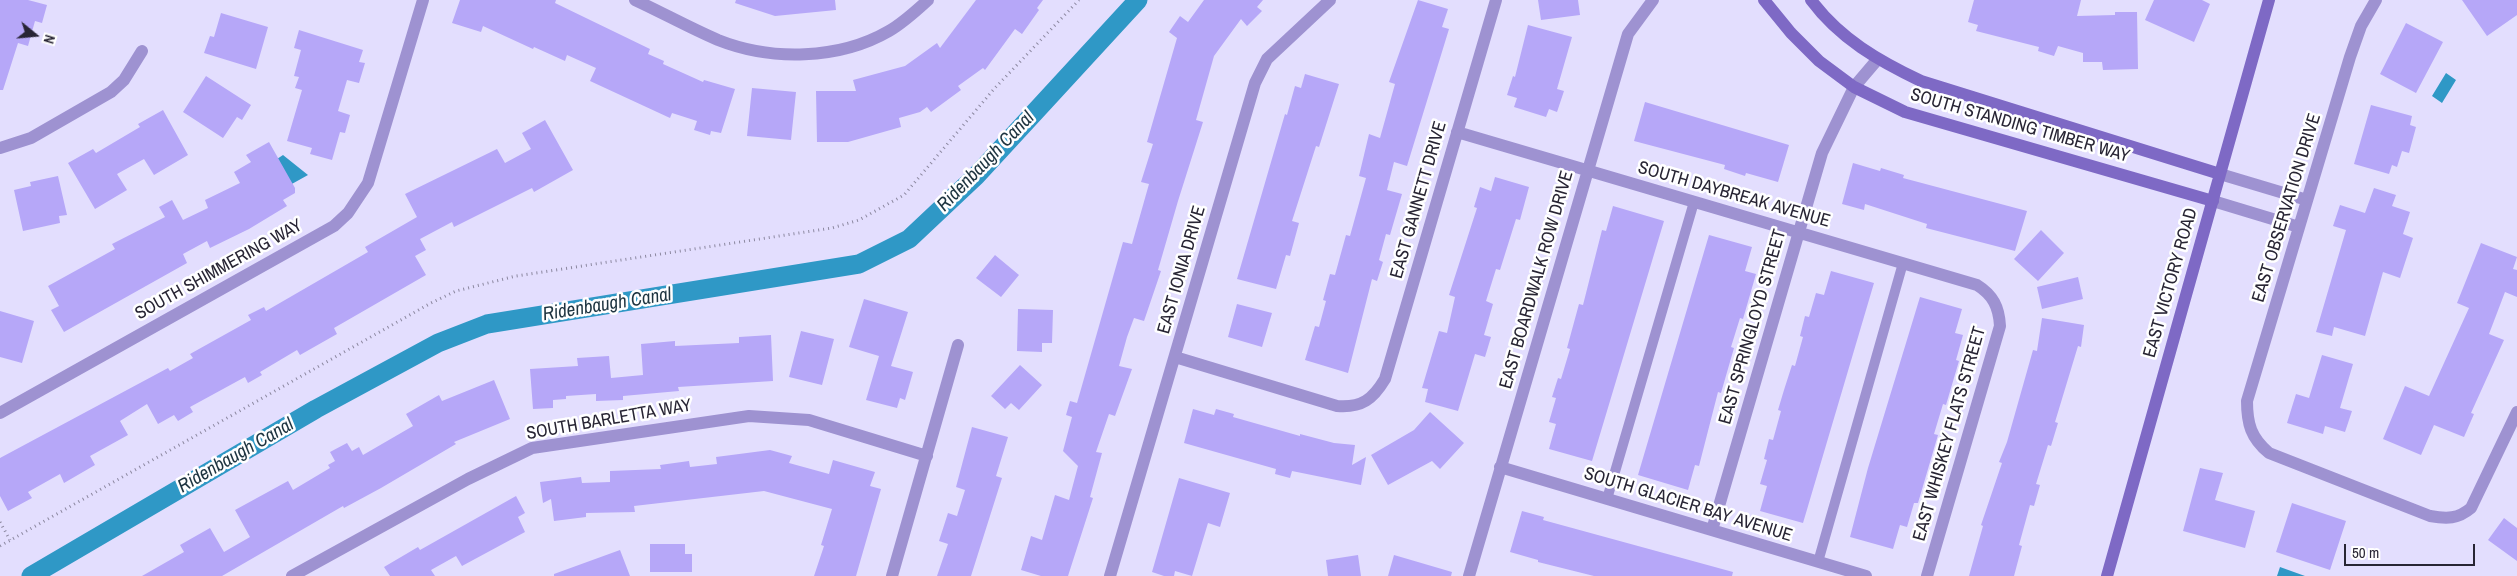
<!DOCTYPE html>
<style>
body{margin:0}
#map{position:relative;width:2517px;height:576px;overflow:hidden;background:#e3defe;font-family:"Archivo Narrow",sans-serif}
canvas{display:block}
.north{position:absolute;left:10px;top:10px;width:50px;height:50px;-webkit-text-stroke:4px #fff;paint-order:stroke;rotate:107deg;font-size:14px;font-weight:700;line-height:20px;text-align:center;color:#282534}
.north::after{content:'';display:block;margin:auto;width:18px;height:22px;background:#282534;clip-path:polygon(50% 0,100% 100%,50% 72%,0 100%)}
.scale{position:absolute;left:2344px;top:544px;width:131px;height:22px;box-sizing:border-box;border:2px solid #282534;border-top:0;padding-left:6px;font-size:15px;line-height:18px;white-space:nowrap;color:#282534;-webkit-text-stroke:4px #fff;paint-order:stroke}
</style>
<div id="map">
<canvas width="2517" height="576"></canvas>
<div class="north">N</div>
<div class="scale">50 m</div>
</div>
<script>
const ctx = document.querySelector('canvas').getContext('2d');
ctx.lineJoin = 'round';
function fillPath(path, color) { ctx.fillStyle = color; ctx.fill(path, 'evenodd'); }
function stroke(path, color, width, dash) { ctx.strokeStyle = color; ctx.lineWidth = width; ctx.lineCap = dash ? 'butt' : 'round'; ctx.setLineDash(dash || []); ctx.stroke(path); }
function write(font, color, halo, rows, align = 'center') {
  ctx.font = font + ' "Archivo Narrow",sans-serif'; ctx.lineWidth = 5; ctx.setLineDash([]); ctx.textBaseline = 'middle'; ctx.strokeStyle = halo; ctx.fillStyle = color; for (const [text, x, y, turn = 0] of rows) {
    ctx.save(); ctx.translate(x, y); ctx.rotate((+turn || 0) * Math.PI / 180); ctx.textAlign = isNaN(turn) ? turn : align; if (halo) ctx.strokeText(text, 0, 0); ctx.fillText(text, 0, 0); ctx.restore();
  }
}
fillPath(new Path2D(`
 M2446,73L2456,80L2442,103L2432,96Z
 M283,155L308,175L290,185L277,159Z
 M2280,567L2305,576H2277Z`), '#2f98c6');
stroke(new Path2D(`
 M31,576L316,409L438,343L487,324L859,264L909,239L976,176L1138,0`), '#2f98c6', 19);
fillPath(new Path2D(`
 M0,0H28L47,5L42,23L35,21L28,46L18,43L3,90H0Z
 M460,0H556L555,3L650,49L648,54L664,61L663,64L703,82L704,80L735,89L721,133L711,131L710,135L694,130L697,121L672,113L670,118L590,81L596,68L567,55L565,61L534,47L533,49L483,26L481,32L452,23Z
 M736,0H835L836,10L775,16L735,3Z
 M976,0H1043L1037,8L1039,10L1022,34L1015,29L985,70L983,68L958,86L961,90L931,112L927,107L920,112L899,118L901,127L848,142H817L816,91H856L853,80L905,66L937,43L940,48Z
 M1204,0H1263L1257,7L1262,11L1247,26L1241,19L1214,56L1196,120L1203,122L1178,201L1158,270L1161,271L1144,321L1134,318L1127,337L1119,366L1132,369L1115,416L1109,414L1096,452L1102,453L1090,497L1093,498L1068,576H1041L1021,570L1031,536L1042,540L1055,495L1069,500L1078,466L1063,451L1072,417L1066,415L1070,401L1077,403L1123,242L1132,244L1149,184L1141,182L1153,144L1147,142L1177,38L1169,32L1180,16L1188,22Z
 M1418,0L1448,9L1442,27L1449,29L1407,166L1394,162L1387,190L1402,194L1390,235L1386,234L1379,260L1383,262L1377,281L1372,279L1348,373L1305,360L1315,326L1319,327L1326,301L1323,300L1330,274L1335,275L1346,235L1350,236L1366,178L1359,176L1369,134L1380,138L1395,84L1389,82Z
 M1538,0H1578L1580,15L1541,20Z
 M1974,0H2081L2077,16L2115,15V12H2137L2138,69L2103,70L2102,62H2083V53L2058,46L2054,56L2038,51L2039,47L1976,31L1978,25L1968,22Z
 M2154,0H2202L2210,4L2194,42L2145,20Z
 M2462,0H2517V15L2487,36Z
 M221,13L268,27L256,69L204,53L210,36L214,37Z
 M2406,23L2443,42L2416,93L2380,74Z
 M1528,25L1572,37L1557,89L1564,91L1557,112L1549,109L1546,117L1514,107L1517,98L1507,95L1513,76L1515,77Z
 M299,30L363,50L359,62L365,63L359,83L347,80L338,111L350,115L345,133L340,132L332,160L310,154L312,148L287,141L302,90L295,88L299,77L294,76L301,50L294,48Z
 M1305,74L1339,84L1319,147L1316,146L1292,221L1299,223L1290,256L1286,255L1276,289L1237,279L1285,114L1287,115L1295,86L1301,88Z
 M206,76L251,105L242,120L237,117L223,138L183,112Z
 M752,88L796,92L791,140L747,136Z
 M1645,102L1789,145L1778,182L1746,173L1745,176L1724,169L1725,165L1634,141Z
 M2371,105L2412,116L2410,125L2416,127L2409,153L2402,151L2397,167L2392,165L2389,174L2354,164Z
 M163,110L188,155L154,175L144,159L117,174L127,190L95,209L68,163L93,149L96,153L140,127L138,124Z
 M545,120L573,170L534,192L532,188L454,227L452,222L420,239L426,250L415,256L426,275L334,328L337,334L300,355L297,350L260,372L262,375L248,383L245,377L190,407L193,412L178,421L174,415L158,424L147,404L120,421L128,435L90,456L95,465L64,483L60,474L28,492L32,498L8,511L0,496V458L168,368L170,371L193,358L190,354L251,320L248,315L264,307L266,311L368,252L365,247L417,217L405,194L497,149L505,163L531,149L522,133Z
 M269,142L295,188V193L283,200L287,206L249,229L210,248L207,241L183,254L187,263L64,332L51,310L59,306L48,286L115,249L112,244L165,217L159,207L172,200L183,220L208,208L205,200L240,183L234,172L251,162L246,155Z
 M1853,163L1880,171L1881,168L1904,175L1903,178L2027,211L2015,251L1926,228L1927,224L1865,204L1864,210L1842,204Z
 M58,176L67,215L59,216L60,223L23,231L14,190L31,186L30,182Z
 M1495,177L1529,187L1520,220L1516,219L1500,270L1496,269L1486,301L1493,304L1484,335L1491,337L1485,357L1475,354L1458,411L1425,402L1428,389L1422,388L1439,331L1447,333L1455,297L1449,295L1477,208L1474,207L1480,187L1491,191Z
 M2374,188L2396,195L2392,206L2410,212L2403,234L2413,238L2400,278L2383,272L2365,336L2334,327L2332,336L2316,332L2346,230L2333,226L2340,205L2365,213Z
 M1613,206L1664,221L1592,461L1549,449L1556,424L1549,422L1556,398L1552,397L1558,378L1561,379L1570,349L1567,348L1579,304L1583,305L1602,230L1606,231Z
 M2041,230L2064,253L2038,281L2014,259Z
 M1709,235L1752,247L1745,271L1756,274L1743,319L1740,318L1731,347L1734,348L1721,393L1718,392L1699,466L1695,465L1688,490L1638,475Z
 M2481,243L2517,257L2513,269L2517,270V297L2505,292L2489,334L2504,340L2471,413L2474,414L2464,437L2434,425L2421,455L2383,439L2405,386L2429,396L2469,308L2457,303Z
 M995,255L1019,275L1001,297L976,278Z
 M1831,271L1874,283L1803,523L1760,511L1767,486L1760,484L1767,460L1764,459L1769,439L1773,440L1781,411L1778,410L1784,390L1792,365L1795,366L1803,337L1800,336L1805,316L1809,317L1816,293L1824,295Z
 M2078,277L2083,299L2042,309L2037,287Z
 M1920,297L1962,309L1955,333L1963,335L1956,360L1959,361L1946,405L1943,404L1934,434L1938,435L1918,503H1914L1907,527L1900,525L1893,549L1850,537L1868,468Z
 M864,299L908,312L891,366L913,372L905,400L900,398L897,408L866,400L879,356L849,347Z
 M1237,304L1272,313L1262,347L1228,337Z
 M1018,309L1053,310L1052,343H1042V352L1017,351Z
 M0,311L34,321L22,363L0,357Z
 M2042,318L2084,325L2081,347L2078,346L2055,422L2058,423L2051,446L2048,445L2036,484L2040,485L2034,506L2030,505L2019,545L2022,546L2014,576H1969L1983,526L1981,525L2002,463L1999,462L2007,442L2033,350L2037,351Z
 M801,331L834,339L822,385L789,377Z
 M771,335L773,381L678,387L679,391L623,396V400L596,401V394L566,396V399L553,400V408L533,409L530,369L578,366L577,358L609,356L611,378L643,375L641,344L675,341V346L739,343V337Z
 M2322,355L2353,364L2340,408L2352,411L2345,432L2325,426L2323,434L2287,423L2296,394L2309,398Z
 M1020,365L1042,385L1019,410L1011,403L1005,409L991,396Z
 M494,380L510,419L454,442L456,444L381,488L344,508L343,506L222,576H142L184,552L180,545L210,528L224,552L250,537L235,510L288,481L293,490L330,468L328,465L335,461L330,452L347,443L352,451L359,447L363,455L413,426L406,414L439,395L442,401Z
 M1193,409L1214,415L1216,409L1234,414L1233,417L1300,436V434L1334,443L1355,445L1352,465L1366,457L1361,485L1292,471L1290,478L1275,474L1276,469L1184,443Z
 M1430,412L1464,443L1440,469L1432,461L1388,485L1371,455L1414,430Z
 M972,427L1008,437L996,476L1002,478L971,576H937L948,544L939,541L948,513L957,516L965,490L956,487Z
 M770,450L792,456L789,463L829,474L833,460L875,472L870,486L881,489L856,576H814L824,546L821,545L832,509L764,491L634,506L635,512L586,513V517L554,521L551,499L543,503L540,482L581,477L582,483L610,482V471L661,469L660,465L689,461L690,467L717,464L716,457Z
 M2200,468L2223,473L2215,500L2255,511L2245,548L2183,531Z
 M1179,478L1230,493L1220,527L1208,523L1192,576L1175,571L1174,576H1164L1152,572Z
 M516,496L525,513L518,517L525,532L462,566L456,556L431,570L435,576H390L384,567L418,547L420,550Z
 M2292,503L2346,521L2330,570L2276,552Z
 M1522,511L1544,517L1543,520L1733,572L1732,576H1594L1538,562V560L1510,552Z
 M2504,518L2517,528V561L2488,540Z
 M650,544H685V554H692V572H650Z
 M620,550L630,576H554V574Z
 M1358,555L1361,576H1328L1326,560Z
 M1394,555L1452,572L1451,576H1388Z`), '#b6a7f8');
stroke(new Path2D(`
 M0,522L10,540
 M0,546L431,303L456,291L516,276L832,228L859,220L904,195L994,89L1079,0`), '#8c88a0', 3, [1, 4]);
stroke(new Path2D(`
 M1607,499L1694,202
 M1818,562L1903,263`), '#9e92d1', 10);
stroke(new Path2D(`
 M635,0C663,13 690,28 718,40C771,61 839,60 889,31C903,23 916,11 928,0
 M2376,0L2361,26L2350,57L2247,401C2247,424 2251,438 2269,453L2430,516C2447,519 2458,519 2471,508L2517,412
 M1457,132L1977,285C1993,295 1999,307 2000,326L1927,576
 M0,148L31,138L111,92L124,80L142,51
 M2220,174L2307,200
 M2213,201L2299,227
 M1175,357L1337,406C1362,408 1373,399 1385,379L1496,0
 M0,413L334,226L348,213L368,183L423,0
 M1500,467L1866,576
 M1712,530L1822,153L1854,87L1877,60
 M292,576L468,479L532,448L749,416L809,420L927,456
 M892,576L958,345
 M1110,576L1255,83L1267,59L1330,0
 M1469,576L1628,34L1653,0`), '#9e92d1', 12);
stroke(new Path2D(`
 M1764,0L1791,33L1819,61L1854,87L1905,112L2213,201
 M1811,0C1840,39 1879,61 1921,81L2220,174
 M2107,576L2269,0`), '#7e69c5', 12);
write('18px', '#282534', '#fff', [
 ["SOUTH STANDING TIMBER WAY",2020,126,16],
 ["SOUTH DAYBREAK AVENUE",1734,195,16],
 ["EAST GANNETT DRIVE",1419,200,-74],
 ["EAST OBSERVATION DRIVE",2287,208,-73],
 ["SOUTH SHIMMERING WAY",219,270,-29],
 ["EAST IONIA DRIVE",1182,270,-74],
 ["EAST BOARDWALK ROW DRIVE",1537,280,-74],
 ["EAST VICTORY ROAD",2171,283,-74],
 ["EAST SPRINGLOYD STREET",1753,327,-74],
 ["SOUTH BARLETTA WAY",609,420,-10],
 ["EAST WHISKEY FLATS STREET",1950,434,-74],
 ["SOUTH GLACIER BAY AVENUE",1688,505,17]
]);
write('italic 19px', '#1e3440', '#fff', [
 ["Ridenbaugh Canal",986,162,-46],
 ["Ridenbaugh Canal",607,305,-9],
 ["Ridenbaugh Canal",236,456,-30]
]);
</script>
